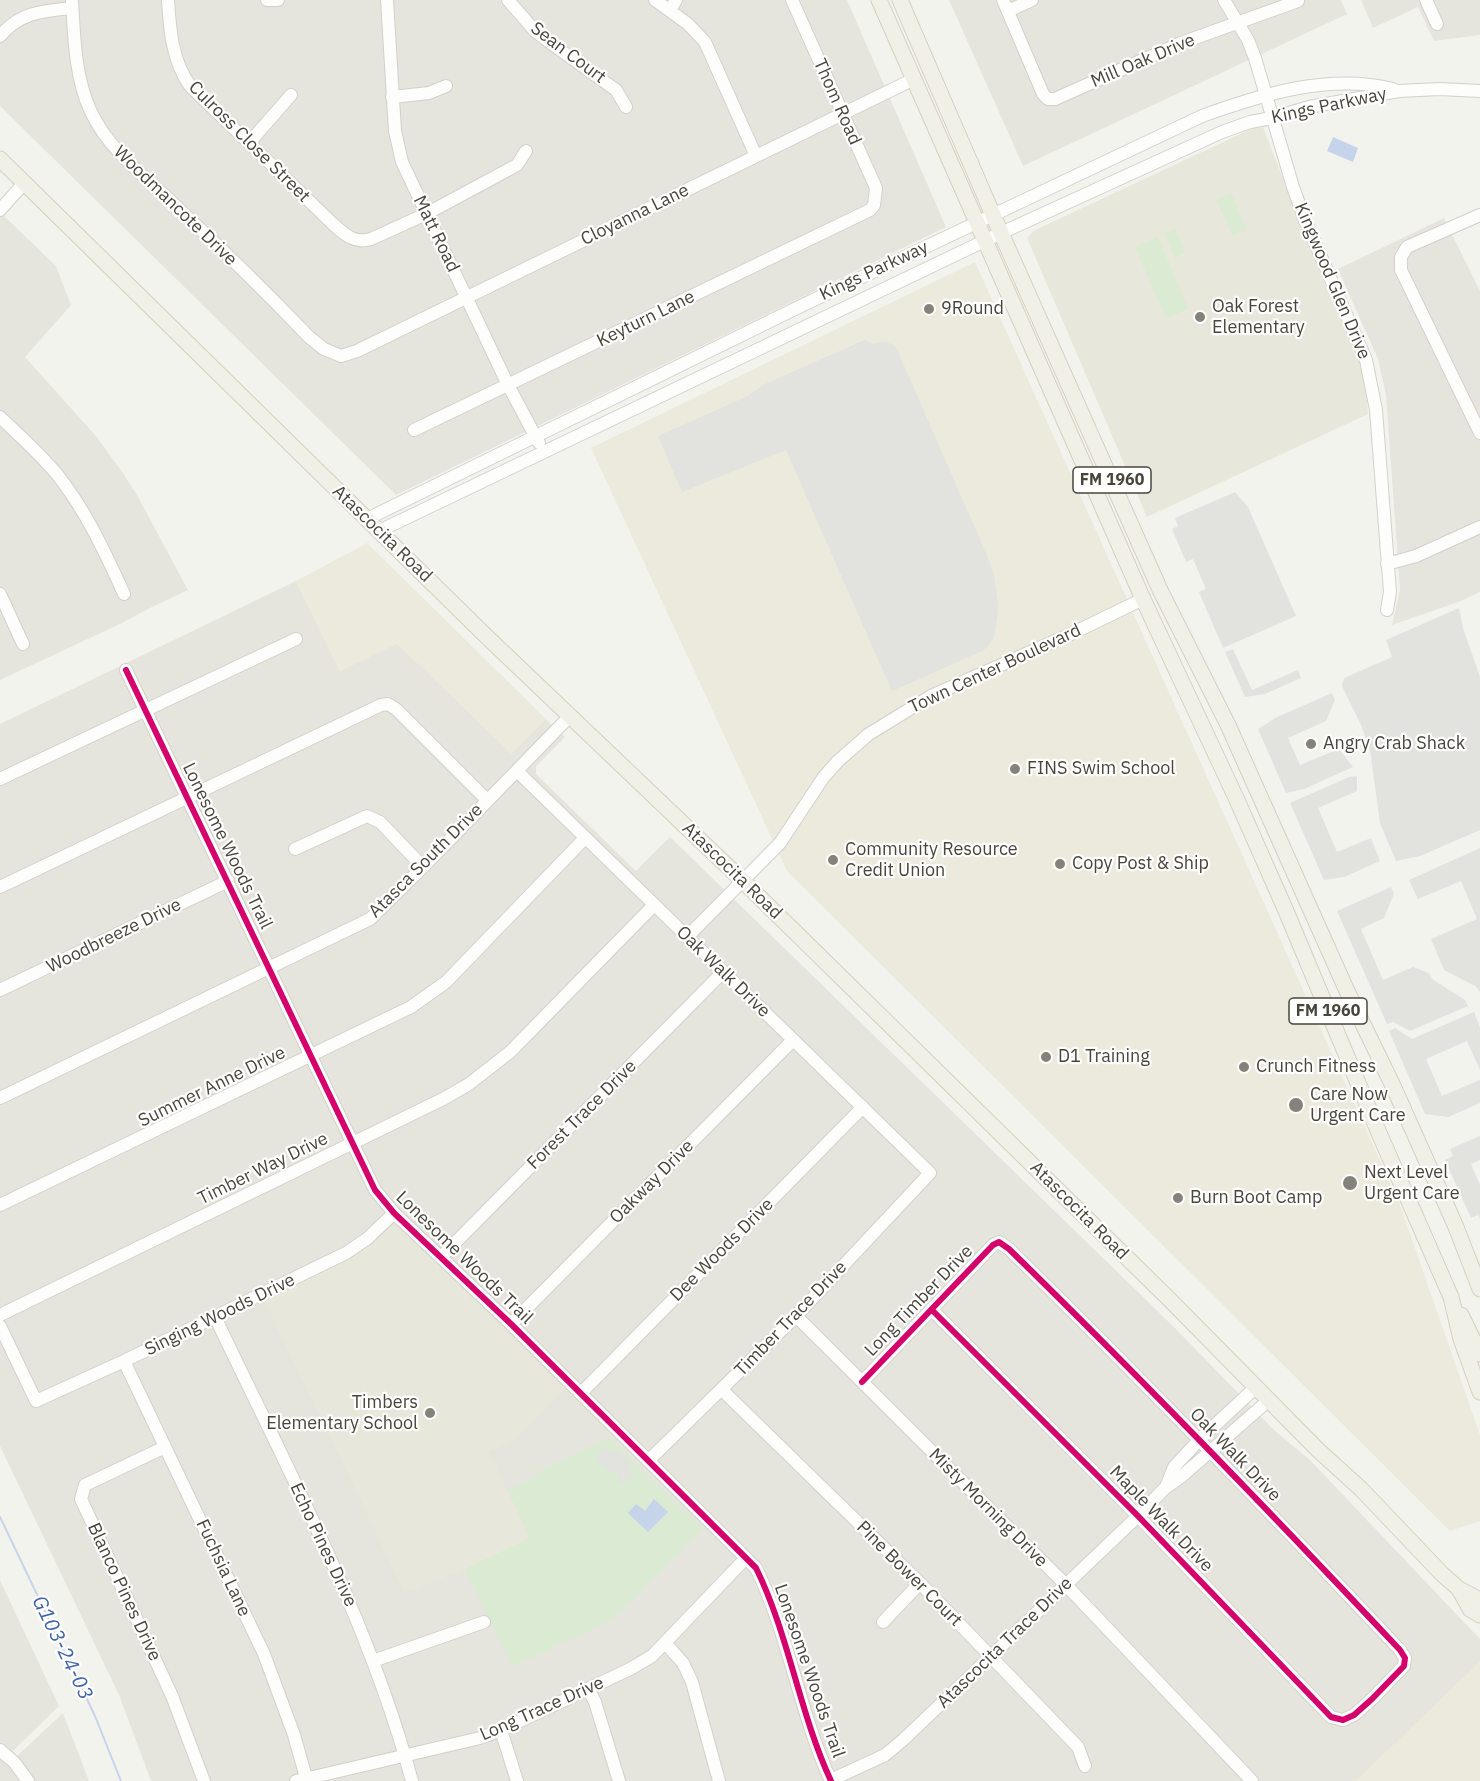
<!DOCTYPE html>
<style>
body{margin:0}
canvas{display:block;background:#f3f3ee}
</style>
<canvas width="1480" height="1781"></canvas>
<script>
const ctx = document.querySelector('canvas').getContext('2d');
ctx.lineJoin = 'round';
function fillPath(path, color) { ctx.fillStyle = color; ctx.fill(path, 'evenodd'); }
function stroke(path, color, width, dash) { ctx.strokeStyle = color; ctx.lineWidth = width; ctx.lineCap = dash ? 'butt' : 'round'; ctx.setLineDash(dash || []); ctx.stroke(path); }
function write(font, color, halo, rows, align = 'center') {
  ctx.font = font + ' "IBM Plex Sans",sans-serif'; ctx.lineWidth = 4.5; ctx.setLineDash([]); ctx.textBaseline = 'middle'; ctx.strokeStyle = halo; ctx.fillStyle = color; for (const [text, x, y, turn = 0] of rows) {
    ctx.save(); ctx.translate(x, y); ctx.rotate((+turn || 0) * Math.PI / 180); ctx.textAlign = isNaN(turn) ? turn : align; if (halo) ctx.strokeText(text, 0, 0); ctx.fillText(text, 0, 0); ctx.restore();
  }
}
fillPath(new Path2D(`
 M0,0H847L946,227L396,495L0,106Z
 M949,0H1341L1347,14L1023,166Z
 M1361,0H1480V35L1434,41L1418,7L1373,28Z
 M0,212L56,266L71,305L25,357L96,436L123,473L137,495L188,590L150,608L120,624L0,680Z
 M1444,218L1480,291V592L1461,601L1392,625L1400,590L1386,395L1378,359L1338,269Z
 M296,581L340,671L397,643L511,753L546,719L565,737L536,766V774L636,871L670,837L1175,1328L1274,1430L1310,1460L1480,1639V1662L1356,1781H151L119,1695L0,1446V724Z
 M0,1580L59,1706L13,1751L17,1756L63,1713L89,1781H0Z`), '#e6e5dd');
fillPath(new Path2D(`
 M975,262L1400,1205L1480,1435V1521L1450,1531L787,871L591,448Z
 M367,543L546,719L511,753L397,644L340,671L296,581Z
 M1480,1662V1781H1356Z`), '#ece9dd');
fillPath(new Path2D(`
 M1263,127L1320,273L1359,361L1366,389L1368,414L1147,517L1027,238L1033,231L1249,130Z
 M391,1227L398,1228L408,1236L565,1389L519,1437L489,1452L530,1538L465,1569L405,1593L264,1300L359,1253Z`), '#e8e7db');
fillPath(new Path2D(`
 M1231,193L1247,230L1233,236L1216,200Z
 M1175,228L1185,253L1175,258L1164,233Z
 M1158,237L1188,309L1166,318L1135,247Z
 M609,1438L703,1529L622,1611L609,1621L512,1667L465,1569L530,1538L508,1490L538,1476L537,1472Z`), '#dbead2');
fillPath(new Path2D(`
 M865,340L872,344L886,342L893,345L898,352L988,558L994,575L998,604L997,619L994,638L988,646L982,651L892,691L786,450L682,492L658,436L748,396L765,384Z
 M1235,492L1248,507L1296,616L1223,648L1199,592L1206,589L1193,559L1186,562L1172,529L1178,526L1175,518Z
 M1459,608L1463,628L1480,677V830L1420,856L1396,861L1380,823L1370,750L1361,725L1342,686L1344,678L1392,657L1386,640Z
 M1233,649L1252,690L1298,670L1301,678L1265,694L1245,697L1225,652Z
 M1332,693L1335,700L1326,721L1288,738L1300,765L1339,749L1353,767L1304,789L1286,793L1258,729L1275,718Z
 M1357,776V791L1318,808L1337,852L1371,838L1380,861L1344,877L1324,880L1290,803L1349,777Z
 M1480,848V992L1475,986L1444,970L1431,939L1477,919L1461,881L1418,899L1409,880Z
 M1391,887L1394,894L1384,918L1361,929L1383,980L1413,967L1429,973L1432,979L1465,1000L1468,1006L1410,1031L1393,1022L1387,1024L1337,911Z
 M1474,1012L1480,1027V1070L1467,1041L1426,1059L1442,1096L1480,1080V1103L1448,1117L1425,1114L1389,1031L1395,1028L1412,1039Z
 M1480,1136V1160L1471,1164L1480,1185V1219L1478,1215L1471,1218L1445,1160L1453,1156L1450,1149Z
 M606,1447L613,1454L617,1450L631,1463L627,1467L633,1473L622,1484L617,1479L620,1475L615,1470L611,1473L596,1458Z`), '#e2e2de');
fillPath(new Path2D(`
 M1333,137L1358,148L1353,162L1327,151Z
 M654,1499L668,1512L648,1532L628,1513L636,1504L645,1511Z`), '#c5d4ea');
stroke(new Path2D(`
 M0,1517L95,1716L121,1781`), '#c5d4ea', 2);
const minor = new Path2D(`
 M72,0C74,36 75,78 91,112C110,152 148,179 179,209C223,250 267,293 309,337L324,349L341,356L357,351L914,79
 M168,0C170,31 172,60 190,86L333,224C345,235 355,244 371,239L426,214L517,165L526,151
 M267,0H278
 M387,0L395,131L402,162L508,385L539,443
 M508,0L535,31L552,44L616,90L626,107
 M655,0L688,24L705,42L756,156
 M1003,0L1043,94L1048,99H1055L1181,43L1298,1
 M1224,0L1248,40L1255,58L1293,187L1305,220L1366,360L1376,410L1390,592L1387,610
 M1426,0L1437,24
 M670,10L676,0
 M1008,11L1032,0
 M0,36C20,12 43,11 72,8
 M392,97L429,93L446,86
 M249,143L291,95
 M0,210L25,182
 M1480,215L1407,247L1401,257V270L1480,433
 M0,417C19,435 39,453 56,473C85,509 105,552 124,594
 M414,430L870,210L874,205L876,188L792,0
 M367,519L803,305L1202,116C1263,94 1329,73 1393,89
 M379,531L1001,233L1222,132L1250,122L1272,118L1309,107L1399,91L1440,89L1480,91
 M1387,564L1416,556L1480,527
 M0,594L23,644
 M126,670L375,1190L394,1213L511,1324L756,1568C789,1635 799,1712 831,1781
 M517,771L930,1173L796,1316L648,1461
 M0,779L296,639
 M295,849L367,816L380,822L423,867
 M0,887L381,705L388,704L396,709L487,800
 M687,937L780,843L823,778L838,761L869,734L931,696L1071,634L1143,599
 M0,990L228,881
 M0,1098L370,919L423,867L569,717
 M0,1205L411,1007L446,982L585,838
 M441,1257L723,972
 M0,1315L445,1098L469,1084L510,1052L654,905
 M796,1316L1066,1585L1252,1781
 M215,1317C287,1468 368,1618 412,1781
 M511,1324L793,1040
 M0,1326L36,1401L124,1361L346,1253L368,1238L394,1213
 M124,1361L264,1654L294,1735L307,1781
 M862,1382L993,1245L999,1242L1009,1249C1143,1380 1272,1514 1400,1650L1405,1658L1404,1666L1372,1699L1354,1715L1343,1720L1331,1717L1138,1516L932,1310
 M722,1390L920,1583L1078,1747L1085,1766
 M581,1393L863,1107
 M165,1447L85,1485L81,1499L172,1696L204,1781
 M1166,1487L1174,1467L1200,1439L1256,1387
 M883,1622L920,1583
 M665,1643L683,1663L692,1682L719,1781
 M373,1661L484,1622
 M589,1690L595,1702L619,1781
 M501,1730L517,1781
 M0,1750L14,1762L28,1781
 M831,1780L885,1755L903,1740L1138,1516L1165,1488L1182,1476L1269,1400
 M296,1781L480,1738L501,1730L630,1669L652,1656L746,1558`);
const major = new Path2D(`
 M879,0L1143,599L1237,800L1286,911L1379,1133L1451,1297L1461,1339L1480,1392
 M900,0L993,215L1161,592L1228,725L1347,991L1394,1088L1456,1227L1480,1289
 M0,159L486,636L743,881L1169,1299L1318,1450L1361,1489L1442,1574L1459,1589L1480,1600
 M1461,1315L1480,1354
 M1459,1589L1470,1609L1480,1615`);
stroke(minor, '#d1d0cc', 14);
stroke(major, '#d3d1be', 17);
stroke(minor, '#fdfdfc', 12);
stroke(major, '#f0f0e7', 15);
stroke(new Path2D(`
 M126,670L375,1190L394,1213L511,1324L756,1568C789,1635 799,1712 831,1781
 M862,1382L993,1245L999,1242L1009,1249C1143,1380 1272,1514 1400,1650L1405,1658L1404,1666L1372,1699L1354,1715L1343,1720L1331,1717L1138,1516L932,1310`), '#d6006c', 6);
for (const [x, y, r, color] of [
 [929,309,6,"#84837a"],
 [1200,317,6,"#84837a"],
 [1311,744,6,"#84837a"],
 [1015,769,6,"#84837a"],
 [833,860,6,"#84837a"],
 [1060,864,6,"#84837a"],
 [1046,1057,6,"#84837a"],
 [1244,1067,6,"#84837a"],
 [1296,1105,8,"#84837a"],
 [1350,1183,8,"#84837a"],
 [1178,1198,6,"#84837a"],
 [430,1413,6,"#84837a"]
]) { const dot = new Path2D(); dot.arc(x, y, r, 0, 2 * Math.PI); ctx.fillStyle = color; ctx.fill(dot); stroke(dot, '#fff', 2); }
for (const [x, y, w] of [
 [1112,480,78],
 [1328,1011,78]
]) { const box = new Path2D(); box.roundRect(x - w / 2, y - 13, w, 26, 4.5); ctx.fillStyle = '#fff'; ctx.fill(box); stroke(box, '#48463b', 1.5); }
write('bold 16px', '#48463b', null, [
 ["FM 1960",1112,480],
 ["FM 1960",1328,1011]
]);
write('18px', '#48463b', '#fff', [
 ["Sean Court",568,53,37],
 ["Mill Oak Drive",1143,61,-23],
 ["Thom Road",837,102,66],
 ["Kings Parkway",1329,106,-12],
 ["Culross Close Street",249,142,45],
 ["Woodmancote Drive",175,206,44],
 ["Cloyanna Lane",635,215,-26],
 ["Matt Road",436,234,64],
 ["Kings Parkway",874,271,-25],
 ["Kingwood Glen Drive",1332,281,67],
 ["Keyturn Lane",646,319,-26],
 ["Atascocita Road",382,534,44],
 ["Town Center Boulevard",995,669,-25],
 ["Lonesome Woods Trail",227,846,64],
 ["Atasca South Drive",426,861,-45],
 ["Atascocita Road",732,871,44],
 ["Woodbreeze Drive",114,936,-26],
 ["Oak Walk Drive",723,972,44],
 ["Summer Anne Drive",212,1087,-26],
 ["Forest Trace Drive",582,1115,-45],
 ["Timber Way Drive",263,1169,-26],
 ["Oakway Drive",652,1182,-45],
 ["Atascocita Road",1079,1211,45],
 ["Dee Woods Drive",722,1250,-45],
 ["Lonesome Woods Trail",464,1258,44],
 ["Long Timber Drive",919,1301,-46],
 ["Singing Woods Drive",220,1315,-26],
 ["Timber Trace Drive",791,1319,-46],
 ["Oak Walk Drive",1235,1455,46],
 ["Misty Morning Drive",988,1508,45],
 ["Maple Walk Drive",1161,1519,46],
 ["Echo Pines Drive",323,1545,65],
 ["Fuchsia Lane",223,1568,65],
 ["Pine Bower Court",909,1574,45],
 ["Blanco Pines Drive",124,1592,65],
 ["Atascocita Trace Drive",1005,1643,-44],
 ["Lonesome Woods Trail",809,1671,71],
 ["Long Trace Drive",542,1709,-24]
]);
write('18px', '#48463b', '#fff', [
 ["Oak Forest",1212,307],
 ["Elementary",1212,328],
 ["9Round",941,309],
 ["Angry Crab Shack",1323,744],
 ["FINS Swim School",1027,769],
 ["Community Resource",845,850],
 ["Credit Union",845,871],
 ["Copy Post & Ship",1072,864],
 ["D1 Training",1058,1057],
 ["Crunch Fitness",1256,1067],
 ["Care Now",1310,1095],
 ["Urgent Care",1310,1116],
 ["Next Level",1364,1173],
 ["Urgent Care",1364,1194],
 ["Burn Boot Camp",1190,1198],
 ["Timbers",418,1403,"right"],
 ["Elementary School",418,1424,"right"]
], 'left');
write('italic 20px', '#4065a8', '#fff', [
 ["G103-24-03",62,1648,64]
]);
</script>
